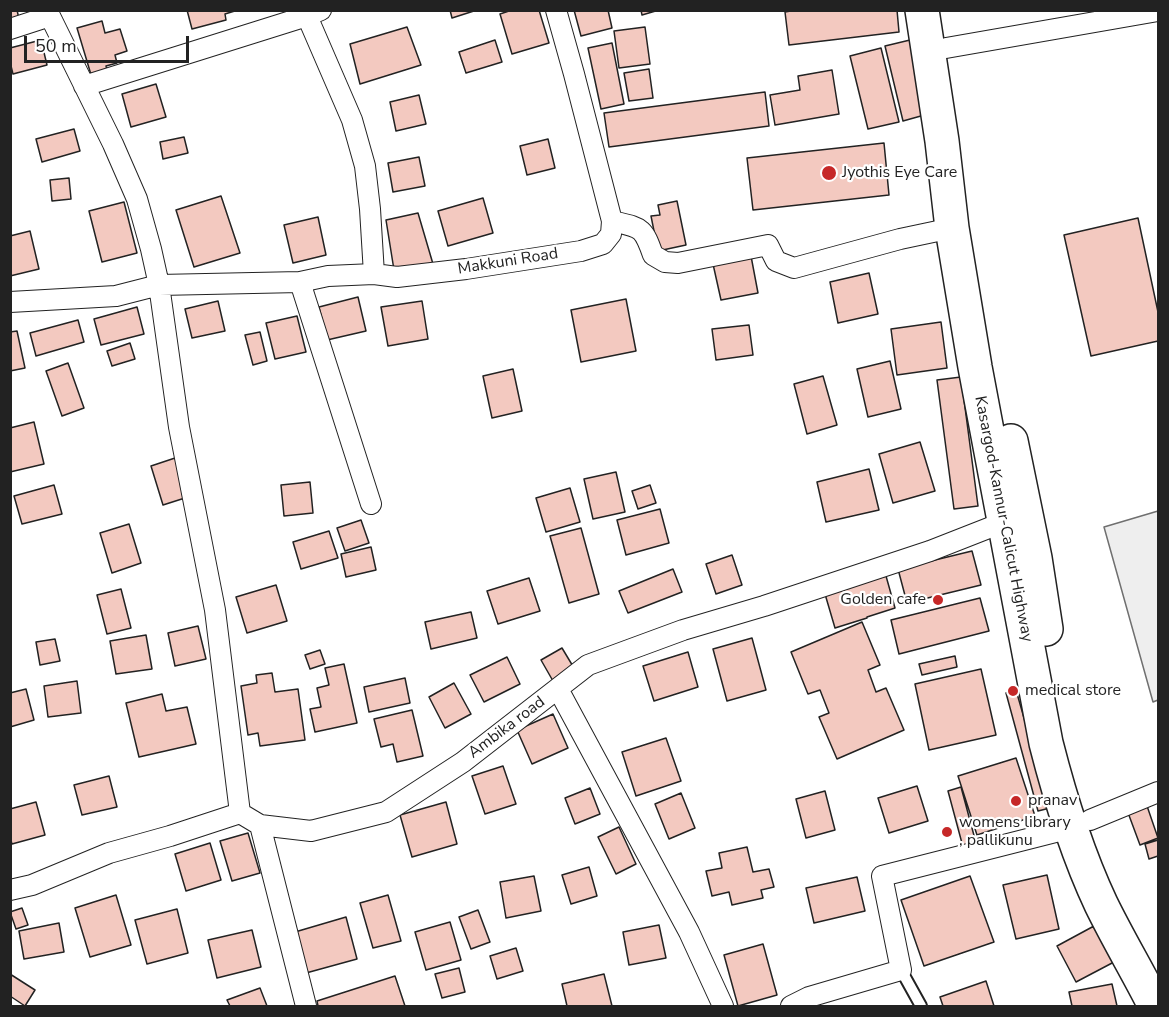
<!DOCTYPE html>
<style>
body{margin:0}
#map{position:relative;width:1169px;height:1017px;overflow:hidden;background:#fff;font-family:"Nunito Sans",sans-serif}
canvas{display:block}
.frame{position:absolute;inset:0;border:12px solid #222;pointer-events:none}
.scale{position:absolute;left:24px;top:36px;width:165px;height:27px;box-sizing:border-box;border:3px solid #222;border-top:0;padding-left:8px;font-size:18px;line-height:21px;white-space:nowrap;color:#222;-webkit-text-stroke:4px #fff;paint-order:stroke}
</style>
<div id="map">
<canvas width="1169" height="1017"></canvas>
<div class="frame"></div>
<div class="scale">50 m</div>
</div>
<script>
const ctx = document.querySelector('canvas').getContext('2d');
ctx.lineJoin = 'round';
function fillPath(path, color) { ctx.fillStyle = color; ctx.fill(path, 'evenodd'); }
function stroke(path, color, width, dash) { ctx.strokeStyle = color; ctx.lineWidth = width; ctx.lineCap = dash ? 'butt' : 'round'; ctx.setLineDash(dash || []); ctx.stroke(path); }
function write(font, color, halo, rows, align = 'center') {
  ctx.font = font + ' "Nunito Sans",sans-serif'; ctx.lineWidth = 4.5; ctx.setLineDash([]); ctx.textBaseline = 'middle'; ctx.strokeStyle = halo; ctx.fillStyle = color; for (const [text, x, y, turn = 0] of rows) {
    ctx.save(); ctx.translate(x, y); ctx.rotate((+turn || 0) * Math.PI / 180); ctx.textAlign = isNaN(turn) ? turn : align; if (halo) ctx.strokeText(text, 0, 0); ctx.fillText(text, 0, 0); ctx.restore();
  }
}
const green = new Path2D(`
 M1158,511V700L1153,702L1104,527Z`);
fillPath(green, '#eee');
stroke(green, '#6f6f6f', 1.5);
const building = new Path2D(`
 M10,10H17L19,19L10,21Z
 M187,10H238L225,14L226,20L192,29Z
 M450,10H477L452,18Z
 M512,10H539L549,43L512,54L500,14Z
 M574,10H608L612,28L581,36Z
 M641,10H659L642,15Z
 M796,10H897L899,32L789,45L785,12Z
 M102,21L105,33L120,29L127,51L115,55L117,63L106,66L108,73L92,78L77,28Z
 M407,27L421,65L360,84L350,44Z
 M645,27L650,64L619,68L614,31Z
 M41,40L47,65L13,74L10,62V48Z
 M495,40L502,62L466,73L459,52Z
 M910,40L928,114L903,121L885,46Z
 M612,43L624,104L601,109L588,48Z
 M881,48L899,122L868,129L850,56Z
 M649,69L653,98L629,101L624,73Z
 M832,70L839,114L775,125L770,95L800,90L798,76Z
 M156,84L166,117L131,127L122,94Z
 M765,92L769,126L609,147L604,113Z
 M419,95L426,124L396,131L390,102Z
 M74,129L80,151L42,162L36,139Z
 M184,137L188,153L163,159L160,142Z
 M548,139L555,168L527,175L520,146Z
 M884,143L889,195L753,210L747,158Z
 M419,157L425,186L393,192L388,163Z
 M69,178L71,199L52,201L50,180Z
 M221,196L240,253L194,267L176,210Z
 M483,198L493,233L448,246L438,211Z
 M677,201L686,245L658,251L651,216L660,215L658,205Z
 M124,202L137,253L102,262L89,211Z
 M418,213L433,264L394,270L386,220Z
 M318,217L326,255L293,263L284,225Z
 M1138,218L1158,312V341L1091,356L1064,235Z
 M30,231L39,269L10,276V236Z
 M751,256L758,293L721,300L713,264Z
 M869,273L878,314L838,323L830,282Z
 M358,297L366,331L327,340L319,307Z
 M626,299L636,351L581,362L571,310Z
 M218,301L225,331L192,338L185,309Z
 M422,301L428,339L388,346L381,307Z
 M137,307L144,334L101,345L94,319Z
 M297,316L306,352L275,359L266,323Z
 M78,320L84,342L36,356L30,333Z
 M941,322L947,368L897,375L891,329Z
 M749,325L753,355L716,360L712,329Z
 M17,331L25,368L10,371V332Z
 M260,332L267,361L253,365L245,335Z
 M130,343L135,359L112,366L107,351Z
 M890,361L901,409L868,417L857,369Z
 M68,363L84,408L62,416L46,371Z
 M513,369L522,411L492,418L483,376Z
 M823,376L837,425L807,434L794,384Z
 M961,377L978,506L954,509L937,380Z
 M34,422L44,464L10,472V428Z
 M920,442L935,491L893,503L879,454Z
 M175,458L188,497L163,505L151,466Z
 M869,469L879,510L826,522L817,482Z
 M616,472L625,512L593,519L584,479Z
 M310,482L313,513L284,516L281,485Z
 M54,485L62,514L22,524L14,496Z
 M650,485L656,503L638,509L632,491Z
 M570,488L580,522L546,532L536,498Z
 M660,509L669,543L626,555L617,520Z
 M361,520L369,543L345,551L337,528Z
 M129,524L141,563L112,573L100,533Z
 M581,528L599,594L569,603L550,536Z
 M329,531L338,558L301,569L293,542Z
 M371,547L376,570L346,577L341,554Z
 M972,551L981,585L907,603L898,569Z
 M732,555L742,585L716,594L706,564Z
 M673,569L682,592L628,613L619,591Z
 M886,576L895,608L867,617V618L835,628L825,594Z
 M529,578L540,611L498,624L487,591Z
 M276,585L287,621L247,633L236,597Z
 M121,589L131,628L107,634L97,595Z
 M980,598L989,631L899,654L891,620Z
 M471,612L477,638L431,649L425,622Z
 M862,622L880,665L868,670L876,692L886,688L904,730L837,759L819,717L829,713L820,690L808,694L791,652Z
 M198,626L206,659L175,666L168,633Z
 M146,635L152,669L116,674L110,641Z
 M752,638L766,690L727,701L713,649Z
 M55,639L60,661L40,665L36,642Z
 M562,648L574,668L553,681L541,660Z
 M320,650L325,664L310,669L305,655Z
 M688,652L698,687L654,701L643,666Z
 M955,656L957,667L922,675L919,664Z
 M507,657L520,684L484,702L470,675Z
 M344,664L357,723L315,732L310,709L321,707L317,688L329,685L325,668Z
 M981,669L996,735L929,750L915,684Z
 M272,673L275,692L298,689L305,740L260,746L258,733L248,735L241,686L257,683L256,675Z
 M405,678L410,703L369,712L364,687Z
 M77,681L81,713L48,717L44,686Z
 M454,683L471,714L445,728L429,697Z
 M26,689L34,720L10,727V693Z
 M1016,690L1032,746L1058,806L1038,811L1006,693Z
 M162,694L166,711L187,707L196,744L139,757L126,703Z
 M412,710L423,756L397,762L393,744L381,747L374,719Z
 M553,714L568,748L532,764L517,730Z
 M666,738L681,781L636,796L622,752Z
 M1016,758L1035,816L977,835L958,776Z
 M503,766L516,804L485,814L472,776Z
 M109,776L117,807L82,815L74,785Z
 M917,786L928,821L889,833L878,798Z
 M961,787L976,843L963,847L948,791Z
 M590,788L600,814L575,824L565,798Z
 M825,791L835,830L806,838L796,799Z
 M681,793L695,828L669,839L655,804Z
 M36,802L45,835L12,844L10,837V809Z
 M446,802L457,844L412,857L400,815Z
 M1146,803L1158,838L1140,845L1127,810Z
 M619,827L636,864L616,874L598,837Z
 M248,833L260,873L232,881L220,841Z
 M1158,840V856L1149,859L1145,844Z
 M210,843L221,880L186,891L175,854Z
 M747,847L753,872L769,869L774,887L761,890L763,898L732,905L729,892L712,896L706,871L722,868L719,853Z
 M589,867L597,896L571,904L562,875Z
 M1047,875L1059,929L1016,939L1003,885Z
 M534,876L541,911L506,918L500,882Z
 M970,876L994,942L924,966L901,900Z
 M857,877L865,911L814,923L806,888Z
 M116,895L131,945L90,957L75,908Z
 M388,895L401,941L373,948L360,903Z
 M22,908L28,925L16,929L10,912Z
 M177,909L188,953L147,964L135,920Z
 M478,910L490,942L471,949L459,917Z
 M346,917L357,959L306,973L295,932Z
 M450,922L461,960L426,970L415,932Z
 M59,923L64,952L24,959L19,931Z
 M659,925L666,958L629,965L623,932Z
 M1094,926L1114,962L1076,982L1057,946Z
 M252,930L261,967L217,978L208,940Z
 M763,944L777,995L738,1006L724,955Z
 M516,948L523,971L497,979L490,956Z
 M459,968L465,992L442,998L435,974Z
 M10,974L35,990L25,1006L10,996Z
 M604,974L612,1006H567L562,984Z
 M395,976L405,1006H318L317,1001Z
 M986,981L994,1006H943L940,997Z
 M1112,984L1117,1006H1072L1069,992Z
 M260,988L267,1006H230L227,1000Z`);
fillPath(building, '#f3c9c0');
stroke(building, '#222', 1.5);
const lane = new Path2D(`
 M901,970L921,1006`);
const street = new Path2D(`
 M47,10L113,144L137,199L151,249L159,285L179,427L215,610L240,813
 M321,10L307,16L352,120L365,166L370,209L374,274
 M556,10L574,74L612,221
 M10,29L50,16
 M946,48L1158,11
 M84,86L307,16
 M300,282L371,504
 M10,302L116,296L159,285L300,282L328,276L374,274L397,277L466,269L581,251L603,244L611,234L612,221C641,228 643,226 653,255L665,262L678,263L768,245L776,261L794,268L900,239L952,228
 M558,689L689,932L723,1006
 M1090,820L1158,792
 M260,825L306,1006
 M10,890L32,885L109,853L170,836L240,813L260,825L311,831L386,812L463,762L588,665L683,630L764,606L930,551L1004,522
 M791,1006L809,997L901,970L882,876L1071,828`);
const highway = new Path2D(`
 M922,10L942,141L952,228L975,367L1046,743C1060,798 1077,853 1101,904C1118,939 1138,972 1155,1006
 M1011,441L1035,558L1046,629`);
stroke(lane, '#222', 14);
stroke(street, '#222', 22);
stroke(highway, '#222', 36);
stroke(lane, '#fff', 10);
stroke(street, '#fff', 20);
stroke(highway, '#fff', 33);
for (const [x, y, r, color] of [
 [829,173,8,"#c62828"],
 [938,600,6,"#c62828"],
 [1013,691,6,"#c62828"],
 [1016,801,6,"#c62828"],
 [947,832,6,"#c62828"]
]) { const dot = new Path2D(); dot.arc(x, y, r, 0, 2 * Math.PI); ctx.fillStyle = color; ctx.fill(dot); stroke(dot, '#fff', 2); }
write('16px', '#222', '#fff', [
 ["Jyothis Eye Care",842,173],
 ["Golden cafe",926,600,"right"],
 ["medical store",1025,691],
 ["pranav",1028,801],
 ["womens library",959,823],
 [", pallikunu",959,841]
], 'left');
write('16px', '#222', '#fff', [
 ["Makkuni Road",508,262,-9],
 ["Kasargod-Kannur-Calicut Highway",1003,519,79],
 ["Ambika road",507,728,-37]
]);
</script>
